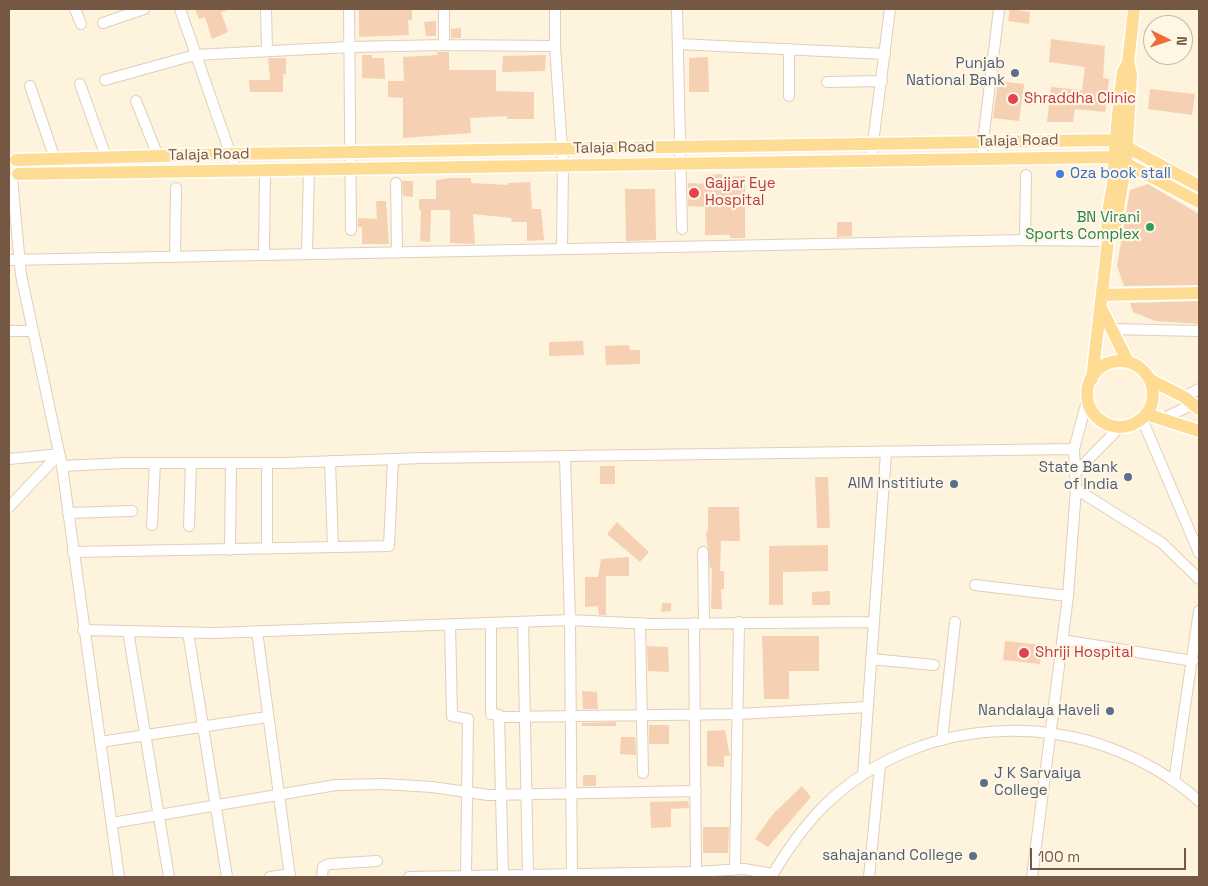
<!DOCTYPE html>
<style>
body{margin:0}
#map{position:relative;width:1208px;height:886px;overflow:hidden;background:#fef3dd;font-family:"Space Grotesk",sans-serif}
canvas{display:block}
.frame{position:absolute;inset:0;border:10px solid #745844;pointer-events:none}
.north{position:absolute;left:1143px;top:15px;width:50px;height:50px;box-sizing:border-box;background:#fff6e5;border:1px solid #c7b7a5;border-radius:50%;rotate:94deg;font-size:14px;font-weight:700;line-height:20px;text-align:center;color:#745844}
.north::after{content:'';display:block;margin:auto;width:18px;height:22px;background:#f16b39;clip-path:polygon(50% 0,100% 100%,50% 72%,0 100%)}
.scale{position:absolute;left:1030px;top:848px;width:156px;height:22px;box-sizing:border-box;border:2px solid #745844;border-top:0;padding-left:6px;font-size:15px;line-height:18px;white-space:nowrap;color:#745844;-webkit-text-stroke:4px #fff6e5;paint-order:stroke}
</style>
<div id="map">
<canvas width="1208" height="886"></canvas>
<div class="frame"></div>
<div class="north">N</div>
<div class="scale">100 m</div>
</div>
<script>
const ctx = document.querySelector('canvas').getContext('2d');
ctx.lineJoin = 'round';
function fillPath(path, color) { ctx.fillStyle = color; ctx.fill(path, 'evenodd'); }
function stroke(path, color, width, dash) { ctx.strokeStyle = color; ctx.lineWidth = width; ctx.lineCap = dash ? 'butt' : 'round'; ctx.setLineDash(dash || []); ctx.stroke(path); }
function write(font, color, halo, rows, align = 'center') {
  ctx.font = font + ' "Space Grotesk",sans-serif'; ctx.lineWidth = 4.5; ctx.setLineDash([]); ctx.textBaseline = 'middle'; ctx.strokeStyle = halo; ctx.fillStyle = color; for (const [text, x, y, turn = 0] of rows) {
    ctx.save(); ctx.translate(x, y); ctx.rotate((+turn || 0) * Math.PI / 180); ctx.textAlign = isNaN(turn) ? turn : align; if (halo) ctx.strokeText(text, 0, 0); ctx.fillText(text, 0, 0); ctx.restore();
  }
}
fillPath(new Path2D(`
 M195,9H225L226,11L221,12L228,32L212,39L205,17L199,19Z
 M359,9H412V20H408L409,35L359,37Z
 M1010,9L1030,12L1029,24L1008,21Z
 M436,21V36H426L424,22Z
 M461,28V38H451V29Z
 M1051,39L1105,46L1103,78L1109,79L1105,112L1075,109L1073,122H1047L1051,87L1082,90L1085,67L1049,62Z
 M437,52H449V70H496V91L534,92V119H507V116L470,118L471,133L403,138V98L388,97V81H404L403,57L437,55Z
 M362,55H372V58H384L385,79L362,78Z
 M546,55L545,71L502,72L503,56Z
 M708,57L709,92H689V58Z
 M268,58H286V74H283V92H250L249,80H270Z
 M998,81L1024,84L1019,121L993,118Z
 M1150,89L1195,94L1192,115L1148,109Z
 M722,174V177L745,176V238H730V235H705V207L688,206V183L707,184L706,175Z
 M451,178H471V183L508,185V183L530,182L532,209H541L544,240L527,241V222H512L511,218L473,214L475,244L450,243V210H431L430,242L420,241L421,210H419V199H436V180Z
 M402,181H413V197L403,196Z
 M1148,184L1199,214V285L1124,286L1117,266L1130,190Z
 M625,189H655L656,240L626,241Z
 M376,201H386L389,244H362V227H358V218L377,219Z
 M837,222H852V236L837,237Z
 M1199,301V324L1155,321L1133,312L1130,303Z
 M583,341L584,355L549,356V342Z
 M629,345L630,350H640V364L606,365L605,346Z
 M600,466H615V484H600Z
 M815,477H828L830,528H817Z
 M708,507H739L740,541H721L720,571H724V589H721L722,609H711L712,568L710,569L706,532L708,531Z
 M617,522L649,552L640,562L607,534Z
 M828,545V571L783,572V605H769V546Z
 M629,557V576H606V615H599L598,606L585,607V577H598L601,559Z
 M830,591V605H812V592Z
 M662,603H671V611L661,612Z
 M762,636H819V671H789V699H764Z
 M1005,641L1042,645L1040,664L1003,660Z
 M647,646L668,647L669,672L648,671Z
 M582,691L597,692L598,709H583Z
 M616,722V726H582V723Z
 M649,725H669V744H649Z
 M725,730L730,756H724V767L707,766V731Z
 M621,737H635L636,755L620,754Z
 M583,775H596V786H583Z
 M802,786L811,797L768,847L755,839L773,814Z
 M688,801L689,808L671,809V827L651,828L650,802Z
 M703,827H729L728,853H703Z`), '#f5d0b3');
const minor = new Path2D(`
 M75,9L81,24
 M180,9L236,170
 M266,9L267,51
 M349,9L351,230
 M555,9V46L563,164L562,249
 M677,9L682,229
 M103,23L144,9
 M678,44L885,54
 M444,45L555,46
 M789,49V96
 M105,80L195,55L349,47L444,45V9
 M827,82L882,81
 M80,84L106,157
 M30,86L55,159
 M136,101L158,156
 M981,158L999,9
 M871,159L890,9
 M12,178L21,275L62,466L119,877
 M396,183L397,252
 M1025,240L1026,175
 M307,254L309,168
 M264,255L265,169
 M175,257L176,188
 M9,260L1025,240L1108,241
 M1111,329L1199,331
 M9,331H33
 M1184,397L1199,389
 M1164,418L1198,402
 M1142,419L1199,553
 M565,458L570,620L572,877
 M9,459L59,454L9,507
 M330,461L333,547
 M267,463V549
 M62,466L124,463H284L422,458L1074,449
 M1075,473L1120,427
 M1076,489L1162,543L1199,579
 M68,513L132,511
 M152,525L155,463
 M189,526L191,463
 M230,550L231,463
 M73,552L389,546L393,459
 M703,552L704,623
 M975,585L1068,596
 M523,622L528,874
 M491,623V714L499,715L503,874
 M640,623L643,773
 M694,623L696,872
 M450,624L452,716L468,719L466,877
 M83,630L214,633L570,620L649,624L873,622
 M128,631L169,877
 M257,631L290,877
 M188,632L227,877
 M1062,640L1193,661
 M871,659L934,665
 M500,717L739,714L867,707
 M942,740L955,622
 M100,742L267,717
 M863,775L886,453
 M1174,781L1199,611
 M112,823L336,785L384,784L432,787L488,795L696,791
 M735,869L739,622
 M270,877L290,874
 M322,877L323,867L329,864L377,861
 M409,877L696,872L744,869L773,874
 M771,877C786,852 802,828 823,807C925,706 1094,707 1199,801
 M869,877L880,766
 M1032,877L1068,596L1076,489L1074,449L1088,397`);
const major = new Path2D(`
 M16,160L232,154L1114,140L1199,186
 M18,174L1114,157L1199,202
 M1109,236C1104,218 1111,202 1113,183C1115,146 1118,109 1123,72L1128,63
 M1102,295L1199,293
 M1101,308L1128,362
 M1087 394a33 33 0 1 1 66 0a33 33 0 1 1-66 0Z
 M1092,379L1108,241L1115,226L1126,162L1131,75L1128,63L1134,9
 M1149,379L1184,397L1199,409
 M1146,414L1199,431`);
stroke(minor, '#e2ceb9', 12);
stroke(major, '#fff', 15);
stroke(minor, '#fff', 10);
stroke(major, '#ffdc93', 12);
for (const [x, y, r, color] of [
 [1015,73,5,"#5c6f8a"],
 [1013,99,6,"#e0444e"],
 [1060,174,5,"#3f7fe0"],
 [694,193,6,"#e0444e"],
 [1150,227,5,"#2e9e5b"],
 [1128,477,5,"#5c6f8a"],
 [954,484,5,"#5c6f8a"],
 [1024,653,6,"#e0444e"],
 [1110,711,5,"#5c6f8a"],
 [984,783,5,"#5c6f8a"],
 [973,856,5,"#5c6f8a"]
]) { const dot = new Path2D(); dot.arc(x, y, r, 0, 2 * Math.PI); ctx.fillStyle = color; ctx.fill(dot); stroke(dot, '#fff6e5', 2); }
write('15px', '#4e5e75', '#fff6e5', [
 ["Punjab",1005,64],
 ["National Bank",1005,81],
 ["State Bank",1118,468],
 ["of India",1118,485],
 ["AIM Institiute",944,484],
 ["Nandalaya Haveli",1100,711],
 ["J K Sarvaiya",994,774,"left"],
 ["College",994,791,"left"],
 ["sahajanand College",963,856]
], 'right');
write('15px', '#be3a42', '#fff6e5', [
 ["Shraddha Clinic",1024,99],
 ["Gajjar Eye",705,184],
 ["Hospital",705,201],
 ["Shriji Hospital",1035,653]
], 'left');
write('15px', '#745844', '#fff6e5', [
 ["Talaja Road",1018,141,-1],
 ["Talaja Road",614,148,-1],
 ["Talaja Road",209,155,-1]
]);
write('15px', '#366cbe', '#fff6e5', [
 ["Oza book stall",1070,174]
], 'left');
write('15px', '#27864d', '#fff6e5', [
 ["BN Virani",1140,218],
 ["Sports Complex",1140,235]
], 'right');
</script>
